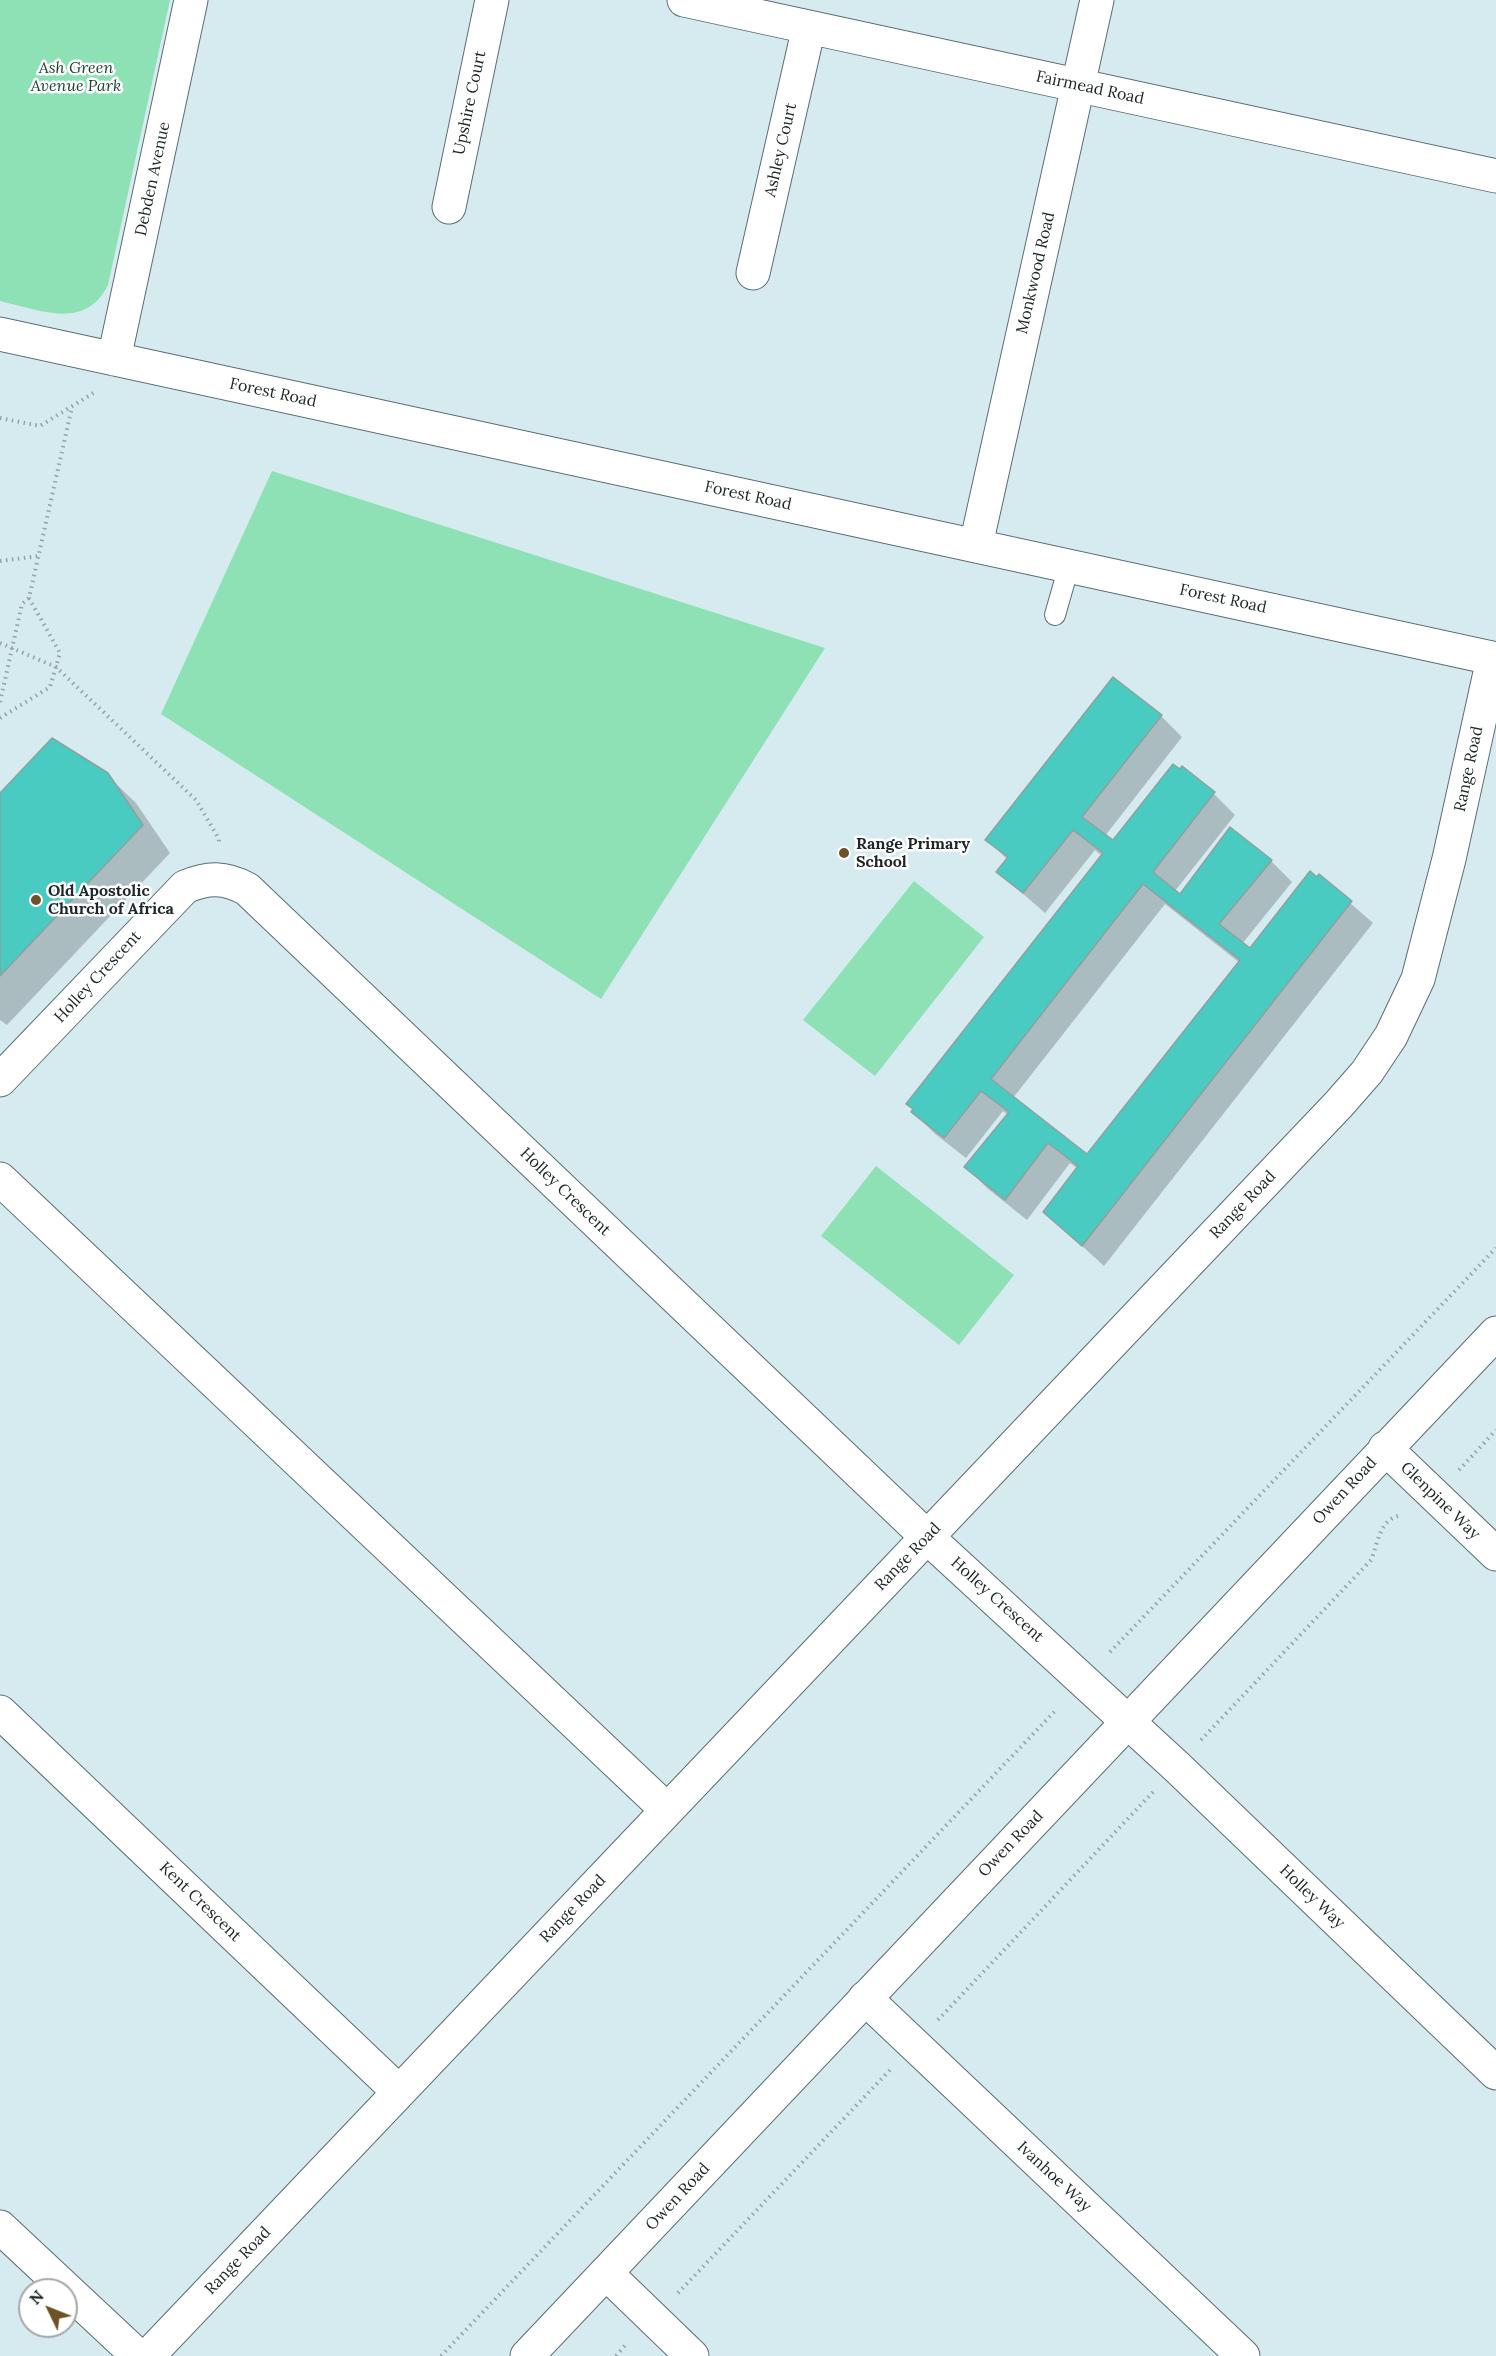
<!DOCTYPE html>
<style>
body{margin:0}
#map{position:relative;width:1496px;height:2356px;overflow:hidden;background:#d6ebf0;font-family:Lora,serif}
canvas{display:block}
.north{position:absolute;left:18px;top:2278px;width:60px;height:60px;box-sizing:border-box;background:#fff;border:2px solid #a5a8a9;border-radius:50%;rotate:313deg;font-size:16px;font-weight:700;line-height:24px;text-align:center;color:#1e2628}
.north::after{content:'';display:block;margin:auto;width:21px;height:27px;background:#6c5224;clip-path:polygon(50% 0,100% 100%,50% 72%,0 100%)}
</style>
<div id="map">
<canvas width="1496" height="2356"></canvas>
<div class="north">N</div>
</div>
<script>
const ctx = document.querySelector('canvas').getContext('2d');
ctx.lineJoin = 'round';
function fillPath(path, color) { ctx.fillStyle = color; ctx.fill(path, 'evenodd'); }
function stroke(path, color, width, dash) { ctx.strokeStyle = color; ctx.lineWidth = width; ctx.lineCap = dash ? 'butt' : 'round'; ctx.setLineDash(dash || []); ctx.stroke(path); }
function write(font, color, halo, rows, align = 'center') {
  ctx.font = font + ' Lora,serif'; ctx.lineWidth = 5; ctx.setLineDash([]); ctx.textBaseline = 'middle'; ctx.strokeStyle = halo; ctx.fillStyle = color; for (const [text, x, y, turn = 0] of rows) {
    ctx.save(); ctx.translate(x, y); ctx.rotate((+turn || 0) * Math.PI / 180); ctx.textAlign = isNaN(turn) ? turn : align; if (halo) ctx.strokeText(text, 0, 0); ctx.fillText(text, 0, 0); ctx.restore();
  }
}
fillPath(new Path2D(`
 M0,0H170L108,285C85,331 40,310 0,301Z
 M272,471L825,648L601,999L161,714Z
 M914,881L984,937L875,1076L803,1020Z
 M876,1166L1014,1275L959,1345L821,1236Z`), '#8de1b5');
fillPath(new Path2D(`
 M1114,679L1161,716L1182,737L1105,836L1113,842L1182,769L1214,794L1235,815L1175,891L1180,896L1231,829L1271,861L1292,882L1242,944L1250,950L1319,876L1373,923L1104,1266L1045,1212L1078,1169L1070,1163L1027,1220L987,1188L966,1167L1008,1115L1003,1111L966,1158L934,1133L913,1112L1102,856L1095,850L1045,913L998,872L1007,859L987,840ZM1165,904L1240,963L1088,1157L1013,1098Z
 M107,775L136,803L170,853L7,1025L0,1020V795Z`), '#0003');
const building = new Path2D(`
 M1113,677L1162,715L1082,817L1113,840L1173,764L1180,769L1182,766L1215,792L1153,872L1180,894L1230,827L1272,860L1219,924L1250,948L1310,871L1317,877L1319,874L1352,901L1082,1246L1043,1212L1078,1166L1048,1143L1005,1200L964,1167L1009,1112L981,1091L944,1138L911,1112L913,1109L906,1104L1103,853L1073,830L1023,893L996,872L1008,857L985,840ZM1143,884L1240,960L1087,1154L991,1079Z
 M52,738L108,773L143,825L0,976V793Z`);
fillPath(building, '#49cbc1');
stroke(building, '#8da19e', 1.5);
const service = new Path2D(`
 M1055,615L1069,566`);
const minor = new Path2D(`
 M684,0L1496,176
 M449,207L492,0
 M753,273L809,27
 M0,334L1496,659
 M114,359L191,0
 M976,545L1097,0
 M0,1080L185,887C208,877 225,877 247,889L927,1537L1177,1767L1496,2073
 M0,1179L667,1810
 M1385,1448L1496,1554
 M0,1712L399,2092
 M865,1998L1243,2356
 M0,2227L138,2356
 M606,2273L692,2356
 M148,2356L1339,1104L1367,1072L1391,1036L1418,979L1449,859L1493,659`);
const tertiary = new Path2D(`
 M527,2356L1496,1333`);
stroke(service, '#5b6d72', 22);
stroke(minor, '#5b6d72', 35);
stroke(tertiary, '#5b6d72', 35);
stroke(new Path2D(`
 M0,418L40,426L95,392
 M0,561L39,556
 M0,643L56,667L196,800L219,839V844
 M0,702L22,604L29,598L72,407
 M0,718L50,687L60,653L29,598
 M1459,1470L1496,1430
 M1110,1652L1496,1248
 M1201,1740L1371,1560C1379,1541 1379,1519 1402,1515
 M938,2020L1153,1792
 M678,2293L890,2070
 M441,2356L1056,1710
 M616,2356L627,2343`), '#92a2a6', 4, [1.5, 4.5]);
stroke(service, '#fff', 20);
stroke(minor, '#fff', 33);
stroke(tertiary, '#fff', 33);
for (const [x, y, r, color] of [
 [844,853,6,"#6c5224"],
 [36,900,6,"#6c5224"]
]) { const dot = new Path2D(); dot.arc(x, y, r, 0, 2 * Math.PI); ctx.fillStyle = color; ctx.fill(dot); stroke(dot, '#fff', 2); }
write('italic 16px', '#1b4430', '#fff', [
 ["Ash Green",76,68],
 ["Avenue Park",76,86]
]);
write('16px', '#1e2628', '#fff', [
 ["Fairmead Road",1090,88,12],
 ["Upshire Court",470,103,-78],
 ["Ashley Court",781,150,-77],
 ["Debden Avenue",153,179,-78],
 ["Monkwood Road",1036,273,-77],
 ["Forest Road",273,393,12],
 ["Forest Road",748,496,12],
 ["Forest Road",1223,599,12],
 ["Range Road",1469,769,-78],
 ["Holley Crescent",98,977,-47],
 ["Holley Crescent",565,1192,44],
 ["Range Road",1243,1205,-46],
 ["Owen Road",1345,1491,-47],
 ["Glenpine Way",1440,1501,44],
 ["Range Road",908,1557,-46],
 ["Holley Crescent",997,1600,42],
 ["Owen Road",1011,1844,-46],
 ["Holley Way",1312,1897,44],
 ["Kent Crescent",200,1902,44],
 ["Range Road",573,1909,-46],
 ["Ivanhoe Way",1054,2177,43],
 ["Owen Road",678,2197,-47],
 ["Range Road",238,2261,-46]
]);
write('bold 16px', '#1e2628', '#fff', [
 ["Range Primary",856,844],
 ["School",856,862],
 ["Old Apostolic",48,891],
 ["Church of Africa",48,909]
], 'left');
</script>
